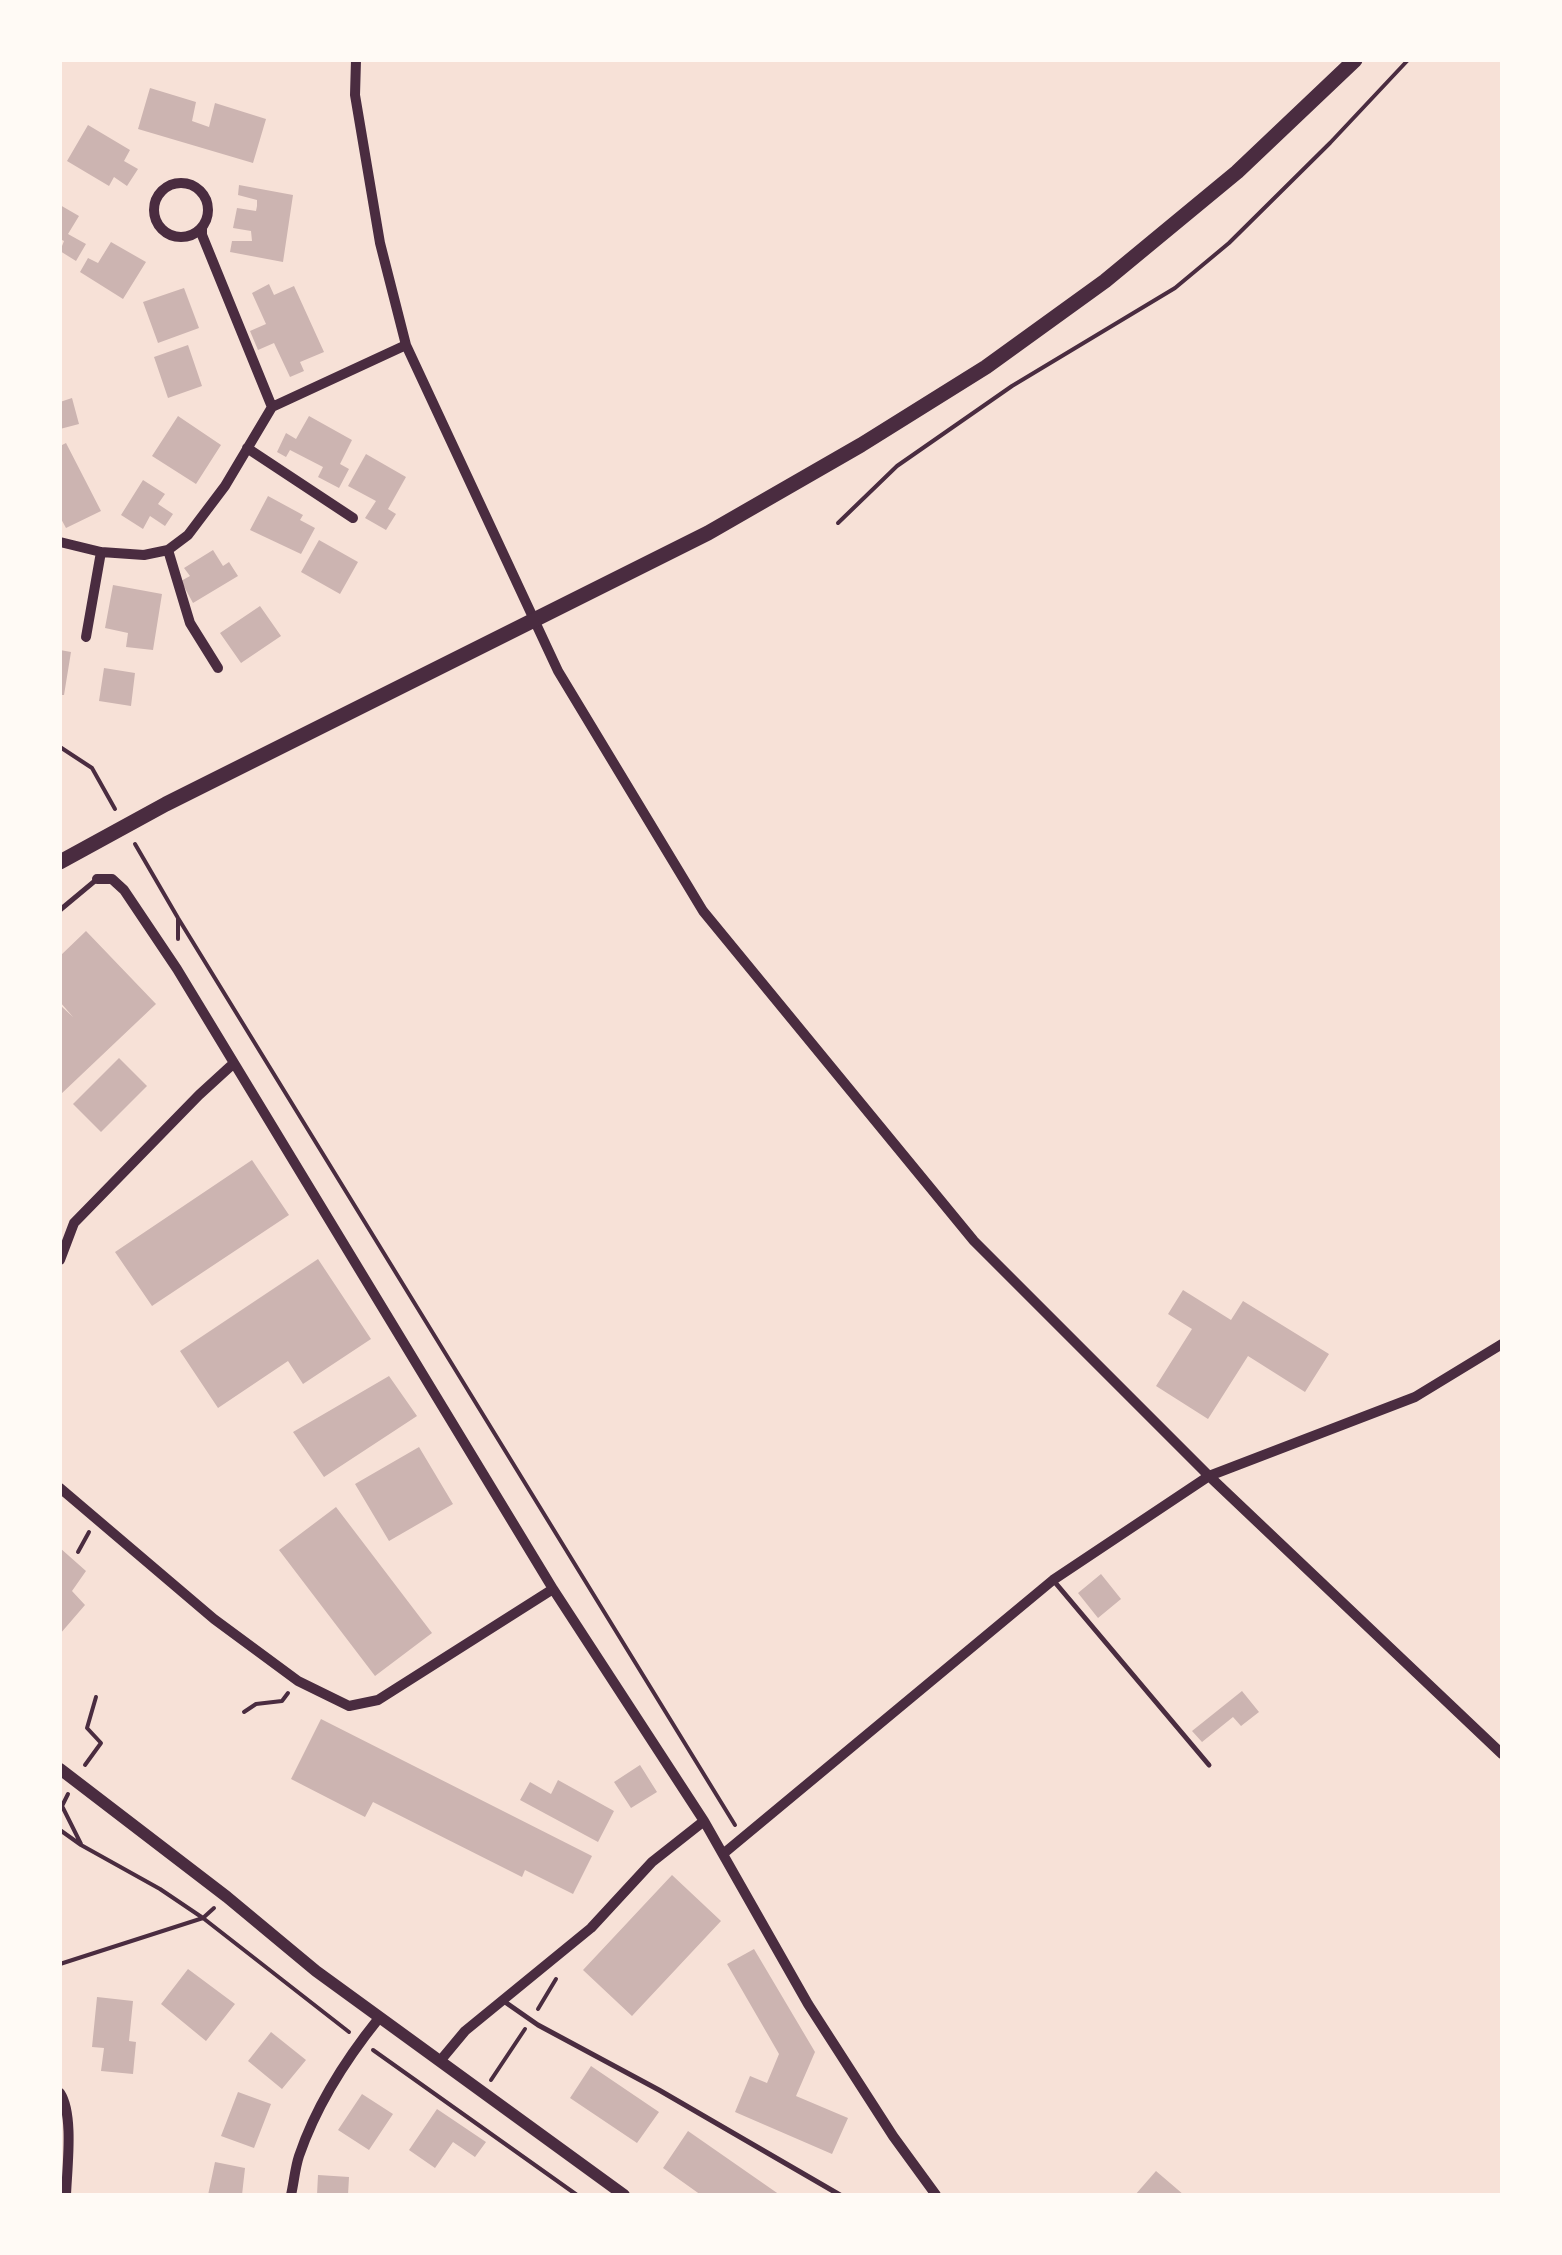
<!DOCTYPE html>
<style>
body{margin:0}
#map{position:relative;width:1562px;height:2255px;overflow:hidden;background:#f7e1d7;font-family:"DejaVu Sans",sans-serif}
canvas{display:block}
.frame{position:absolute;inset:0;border:62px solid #fffaf5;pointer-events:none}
</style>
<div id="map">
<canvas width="1562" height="2255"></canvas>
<div class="frame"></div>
</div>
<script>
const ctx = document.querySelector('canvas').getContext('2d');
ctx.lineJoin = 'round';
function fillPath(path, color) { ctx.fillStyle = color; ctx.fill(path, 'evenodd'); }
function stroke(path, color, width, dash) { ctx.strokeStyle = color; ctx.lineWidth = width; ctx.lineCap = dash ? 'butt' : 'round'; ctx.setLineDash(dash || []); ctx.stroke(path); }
fillPath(new Path2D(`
 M150,88L196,102L192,121L209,127L215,103L266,119L253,163L138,129Z
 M88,125L130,150L124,161L138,169L127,186L114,177L109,186L67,161Z
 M239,185L293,195L283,262L230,252L232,241H252L251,231L233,228L237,208L256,211L257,206V200L238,195Z
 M60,205L79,216L68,234L86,244L76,261L60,251L64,241L60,239Z
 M111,242L146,262L123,299L80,272L88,258L98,263Z
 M269,284L274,295L294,286L324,352L300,362L304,371L290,377L274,343L258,350L250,331L266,324L252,293Z
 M184,288L199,328L158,343L143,302Z
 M188,345L202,386L168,398L154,357Z
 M72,398L79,424L60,429V402Z
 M178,416L221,445L196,484L152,456Z
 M309,416L352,440L340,464L349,469L339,488L318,477L323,467L290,450L286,457L277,452L286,433L296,439Z
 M66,443L101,511L66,528L60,517V446Z
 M366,454L406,477L388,509L396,514L386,530L365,518L376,501L348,486Z
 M143,480L165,494L158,504L173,514L165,526L150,516L143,529L121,515Z
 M268,496L303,515L300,520L315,528L301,554L250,530Z
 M319,540L358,562L340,594L301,572Z
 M213,550L223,566L229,562L238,576L193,603L181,581L190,576L184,568Z
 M113,585L162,594L153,650L126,647L128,633L105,628Z
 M260,606L281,636L241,663L220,633Z
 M60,650L71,652L64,695H60Z
 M104,668L135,673L131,706L99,701Z
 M86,931L156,1004L60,1095V1005L73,1017L60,1002V956Z
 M119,1058L147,1086L101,1132L73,1104Z
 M252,1160L289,1215L152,1306L115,1252Z
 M318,1259L371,1339L303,1384L288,1361L218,1408L180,1351Z
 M1183,1290L1231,1320L1243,1301L1329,1354L1305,1392L1248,1356L1208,1419L1156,1386L1192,1329L1168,1314Z
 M389,1376L417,1416L324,1477L293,1432Z
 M419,1447L453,1504L389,1541L355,1484Z
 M336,1507L432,1633L375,1676L279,1550Z
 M60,1548L86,1571L72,1591L85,1605L60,1634Z
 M1101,1574L1121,1599L1098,1618L1078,1593Z
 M1242,1691L1259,1712L1241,1726L1233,1717L1202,1742L1192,1731Z
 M321,1719L592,1856L573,1894L525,1870L522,1877L373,1802L365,1817L291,1779Z
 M640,1765L657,1792L631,1808L614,1782Z
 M558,1780L614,1811L598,1842L520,1800L530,1782L551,1794Z
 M672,1875L721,1921L632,2016L583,1970Z
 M754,1949L815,2052L796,2096L848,2118L832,2154L735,2112L750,2076L767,2083L779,2054L727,1964Z
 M188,1969L235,2004L206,2041L161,2004Z
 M97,1997L133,2001L129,2041L136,2042L133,2074L101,2071L104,2048L92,2047Z
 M271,2032L306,2060L282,2089L248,2061Z
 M591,2066L659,2112L637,2143L570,2098Z
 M238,2092L271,2104L254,2148L221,2136Z
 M362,2094L393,2114L369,2150L338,2130Z
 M437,2109L486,2142L475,2157L453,2142L435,2168L409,2150Z
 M688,2131L780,2195H701L663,2168Z
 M215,2162L245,2168L242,2195H208Z
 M1156,2171L1184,2195H1135Z
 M318,2175L349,2177L348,2195H317Z`), '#ccb4b1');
stroke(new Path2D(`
 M838,523L897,466L1012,386L1175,288L1229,243L1330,143L1408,60
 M60,747L92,768L115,809
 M135,844L178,918L735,1825
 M178,939V918
 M78,1552L89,1532
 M244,1712L256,1704L282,1701L288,1693
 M85,1765L101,1743L87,1728L96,1697
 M68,1794L62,1806L81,1844
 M60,1830L81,1845L160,1889L203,1918L349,2032
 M60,1964L203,1918L214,1908
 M538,2009L556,1979
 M373,2050L577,2195
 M491,2080L525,2029`), '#4a2c40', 4);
stroke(new Path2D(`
 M60,910L96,880
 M1053,1580L1209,1765
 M505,2002L538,2025L659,2090L840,2195`), '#4a2c40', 5);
stroke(new Path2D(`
 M356,60L355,95L380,243L406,345L558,671L703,911L974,1241L1209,1476L1502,1754
 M154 210a27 27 0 1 1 54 0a27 27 0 1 1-54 0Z
 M202,227V235L272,407
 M247,448L353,518
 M60,542L101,552L144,555L168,550L188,535L225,486L272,407L406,345
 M168,550L190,623L218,668
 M86,637L101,552
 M97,879H112L124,890L177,969L553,1589L704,1821L808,2004L893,2136L936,2195
 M60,1260L74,1223L199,1095L234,1063
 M60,1488L214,1619L298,1681L349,1706L378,1700L553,1589
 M723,1854L1053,1580L1209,1476L1415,1397L1502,1344
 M440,2061L465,2031L591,1928L652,1862L704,1821
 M60,2093C74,2114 67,2168 66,2195
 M291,2195C294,2182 295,2168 299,2156C316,2106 346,2059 379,2018`), '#4a2c40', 10);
stroke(new Path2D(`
 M60,1769L227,1897L316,1971L624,2195`), '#4a2c40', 12);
stroke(new Path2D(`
 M60,862L166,804L708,533L861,445L986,367L1105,281L1237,172L1355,60`), '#4a2c40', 15);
</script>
